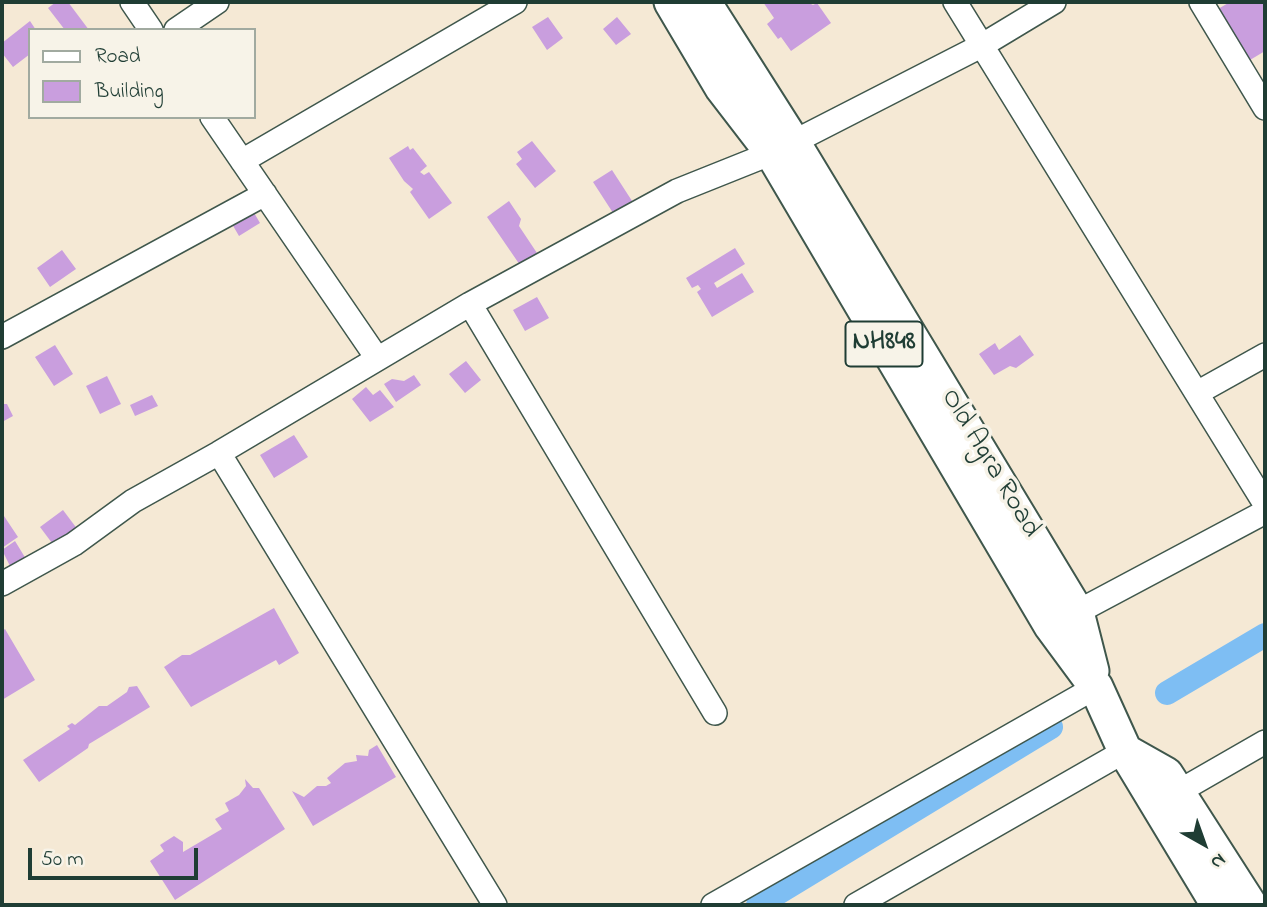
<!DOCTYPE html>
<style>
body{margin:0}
#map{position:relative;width:1267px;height:907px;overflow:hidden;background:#f5e9d5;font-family:"Indie Flower",sans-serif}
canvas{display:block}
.frame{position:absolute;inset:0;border:4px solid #1f3d34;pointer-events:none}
.legend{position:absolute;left:28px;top:28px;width:228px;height:91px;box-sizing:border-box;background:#f7f3e8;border:2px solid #a1aaa0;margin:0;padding:9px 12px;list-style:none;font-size:21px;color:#1f3d34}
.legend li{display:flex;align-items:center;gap:14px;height:35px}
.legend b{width:35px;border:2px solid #a1aaa0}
.north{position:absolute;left:1169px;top:809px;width:70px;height:70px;-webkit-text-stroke:5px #f7f3e8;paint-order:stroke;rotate:140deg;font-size:19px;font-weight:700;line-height:28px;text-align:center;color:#1f3d34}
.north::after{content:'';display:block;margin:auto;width:24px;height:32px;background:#1f3d34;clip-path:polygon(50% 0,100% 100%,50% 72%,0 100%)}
.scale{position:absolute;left:28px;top:848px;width:170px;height:32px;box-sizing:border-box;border:4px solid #1f3d34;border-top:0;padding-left:9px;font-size:21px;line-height:24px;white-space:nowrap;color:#1f3d34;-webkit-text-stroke:5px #f7f3e8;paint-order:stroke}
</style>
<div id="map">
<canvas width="1267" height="907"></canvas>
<div class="frame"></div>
<ul class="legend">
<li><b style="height:9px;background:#fff"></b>Road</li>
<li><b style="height:19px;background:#c99ede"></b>Building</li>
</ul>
<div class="north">N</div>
<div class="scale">50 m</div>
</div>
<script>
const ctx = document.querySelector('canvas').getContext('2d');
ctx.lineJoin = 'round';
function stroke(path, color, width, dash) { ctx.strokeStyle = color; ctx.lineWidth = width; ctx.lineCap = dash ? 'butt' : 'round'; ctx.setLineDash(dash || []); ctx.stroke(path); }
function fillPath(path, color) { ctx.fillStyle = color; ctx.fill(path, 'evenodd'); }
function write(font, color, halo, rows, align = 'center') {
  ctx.font = font + ' "Indie Flower",sans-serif'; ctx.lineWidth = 7; ctx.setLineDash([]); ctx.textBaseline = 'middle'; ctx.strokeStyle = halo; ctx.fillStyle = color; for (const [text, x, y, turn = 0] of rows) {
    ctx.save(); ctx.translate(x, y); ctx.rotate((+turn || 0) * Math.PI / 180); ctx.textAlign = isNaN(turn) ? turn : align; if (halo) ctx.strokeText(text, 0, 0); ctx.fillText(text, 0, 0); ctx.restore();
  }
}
stroke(new Path2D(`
 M1167,693L1265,635
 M758,905L1051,727`), '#7ebef3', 24);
fillPath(new Path2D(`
 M56,2H68L89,30H65L48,8Z
 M763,2H814L811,4L813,5L817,3L831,23L791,51L781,37L778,39L767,24L774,18Z
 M1230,2H1265V51L1250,60L1218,9Z
 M548,17L563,38L547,50L532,27Z
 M617,17L631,34L616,45L603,29Z
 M30,21L36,30H30V54L13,67L2,53V43Z
 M532,141L556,171L535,188L516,164L522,159L517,152Z
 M408,146L410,150L413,148L427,166L420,172L424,175L429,172L452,203L429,219L410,192L413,189L404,181L389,158Z
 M612,170L634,204L615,216L593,182Z
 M509,201L521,219L519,226L539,256L522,268L487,217Z
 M253,211L260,223L239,236L232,224Z
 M735,248L745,264L714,283L717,288L742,273L754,292L712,317L697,292L701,289L698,285L692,288L686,278Z
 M62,250L76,269L50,287L37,268Z
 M537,297L549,318L525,331L513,310Z
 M1020,335L1034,355L1016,368L1010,366L994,375L979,354L995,343L999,350Z
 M55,345L73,374L54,386L35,357Z
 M466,361L481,380L465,393L449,374Z
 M414,375L421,385L396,402L384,384L392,379L404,381Z
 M107,376L121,404L100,414L86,386Z
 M366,387L373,395L380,390L394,407L370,422L352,399Z
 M152,395L158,406L135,416L130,405Z
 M2,404H7L13,416L2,422Z
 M294,435L308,457L274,478L260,455Z
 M63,510L81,534L58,551L40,527Z
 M4,516L18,537L2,548V517Z
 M15,541L26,559L11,568L2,550Z
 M274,608L299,653L279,665L276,660L191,707L164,667L182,655H190Z
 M5,629L35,680L2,700V631Z
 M137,686L150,707L89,744L88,748L39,782L23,760L70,729L67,726L72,723L75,725L99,706H107L127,692L129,687Z
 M377,745L396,777L313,826L292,791L304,797L317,786H326L331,783L327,778L345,763L357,761L356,755L368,756L369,750Z
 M245,779L253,788H259L285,829L175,900L150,861L164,851L160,845L174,836L183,842V852L222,829L215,819L229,811L225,803L239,795L246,786Z`), '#c99ede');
const minor = new Path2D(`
 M132,2L151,30
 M955,2L1265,504
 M1201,2L1265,108
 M176,30L217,2
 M212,117L377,358
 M242,161L515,2
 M470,304L715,713
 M2,337L265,194
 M1197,393L1265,355
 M2,584L74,544L133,501L219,453
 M1066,618L1265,512
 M1164,797L1178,792L1265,742
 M495,905L219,453L470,304L677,191L772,153L981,46L1054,2
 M713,905L1096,687
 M856,905L1125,751`);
const highway = new Path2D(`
 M671,2L722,88L772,153L1051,626L1096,687L1125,751L1218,905
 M704,2L793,142L1077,612L1092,671
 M1127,752L1166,774L1250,905`);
stroke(minor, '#3f574c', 26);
stroke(highway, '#3f574c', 37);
stroke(minor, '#fff', 23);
stroke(highway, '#fff', 33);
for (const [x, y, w] of [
 [884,344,77]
]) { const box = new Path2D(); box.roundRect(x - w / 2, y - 22.5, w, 45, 5); ctx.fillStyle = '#f7f3e8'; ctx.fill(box); stroke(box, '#1f3d34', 2); }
write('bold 26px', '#1f3d34', null, [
 ["NH848",884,344]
]);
write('28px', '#1f3d34', '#f7f3e8', [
 ["Old Agra Road",989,464,59]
]);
</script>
